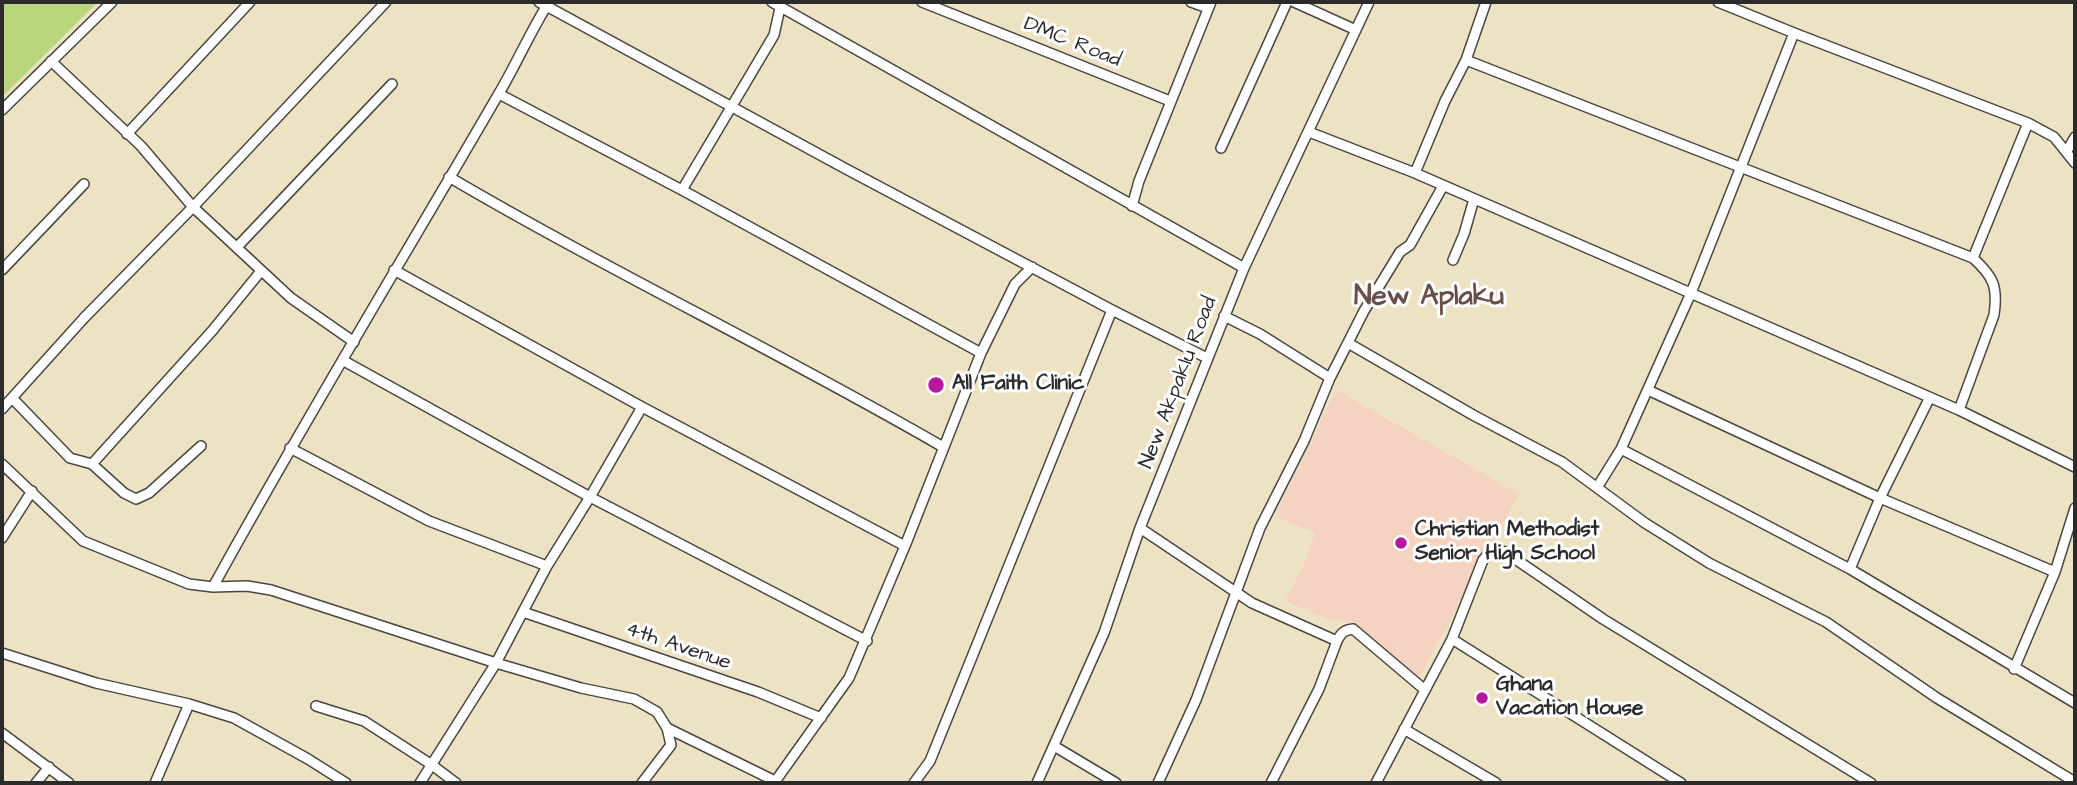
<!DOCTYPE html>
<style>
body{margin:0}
#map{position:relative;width:2077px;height:785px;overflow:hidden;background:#ede3c4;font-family:"Architects Daughter",sans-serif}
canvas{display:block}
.frame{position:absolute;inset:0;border:4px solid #2b2b2b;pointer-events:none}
</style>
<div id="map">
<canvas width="2077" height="785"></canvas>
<div class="frame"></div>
</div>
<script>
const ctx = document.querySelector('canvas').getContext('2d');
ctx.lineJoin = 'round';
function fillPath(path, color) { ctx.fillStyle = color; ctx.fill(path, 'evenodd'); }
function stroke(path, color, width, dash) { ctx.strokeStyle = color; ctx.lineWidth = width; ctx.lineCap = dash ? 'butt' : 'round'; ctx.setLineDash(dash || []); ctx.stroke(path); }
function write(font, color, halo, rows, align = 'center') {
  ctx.font = font + ' "Architects Daughter",sans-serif'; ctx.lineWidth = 6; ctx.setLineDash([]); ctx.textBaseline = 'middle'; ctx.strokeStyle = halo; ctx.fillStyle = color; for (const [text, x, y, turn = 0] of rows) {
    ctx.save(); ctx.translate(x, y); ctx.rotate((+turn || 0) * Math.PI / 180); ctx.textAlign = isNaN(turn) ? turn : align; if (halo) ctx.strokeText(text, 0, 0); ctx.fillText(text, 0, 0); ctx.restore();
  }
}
fillPath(new Path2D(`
 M1336,390L1519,494L1418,679L1354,622L1330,620L1285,601L1303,567L1315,533L1275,516Z`), '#f4d3c0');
fillPath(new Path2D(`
 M2,2H98L2,97Z`), '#bad57b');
const street = new Path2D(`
 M539,2L848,170L1112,310L1207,358
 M772,2L1244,268
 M922,2L1170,101
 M1191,2L1208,8
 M1294,2L1356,30
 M1718,2L1794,33L2028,123L2054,137L2075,163
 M1466,60L1973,258C1994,277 1998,287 1994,315L1959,410
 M51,61L141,146L193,207L291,298L354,342
 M499,94L682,190L981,353
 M2,110L112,2
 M1309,132L1415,173L1959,410L2075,467
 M127,134L250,2
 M1221,148L1287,2
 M2067,151L2075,137
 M1415,173L1445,101L1466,60L1486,2
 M449,177C611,272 781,353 943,447
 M682,190L774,35L780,8
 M1132,206L1139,181L1211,2
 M238,246L392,84
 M1973,258L2028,123
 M1453,260L1464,234L1474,199
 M2,270L84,184
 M394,270L642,407L905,546
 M1224,316L1260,334L1330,378
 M1348,343L1473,415L1562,462L1645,523L1709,563L1826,622L1937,698L2075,782
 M344,361L590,497L867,641
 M1648,390L1880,498L2055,572
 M13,399L70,458L92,464L124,493L136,499L149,493L201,446
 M2,409L84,318L193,207L386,2
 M290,448L429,521L547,566
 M1621,449L1850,569L2075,703
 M2,464L83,541L189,584L213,587L247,586L271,590L496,663L581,688L634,699L657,712L667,728L671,745L642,783
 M92,464L212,331L261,271
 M1598,486L1621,449L1691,293L1794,33
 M1140,528L1252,603L1337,641
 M2,538L32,491
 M1850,569L1880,498L1929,399
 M213,587C304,421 403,259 498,95C516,65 530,32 549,2
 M523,612L758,692L821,718
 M1452,639L1681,783
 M2,653L96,683L189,704L234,718L308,759L346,783
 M2014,669L2055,572L2075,508
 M316,706L364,721L432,765L456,783
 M667,728L775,781
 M1404,729L1496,783
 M2,733L69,783
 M1054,746L1116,783
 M36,783L49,767
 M155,783L189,704
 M420,783L496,663L547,566L590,497L642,407
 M774,783L849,678L905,546L981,353L1015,284L1032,267
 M914,783L930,761L1112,310
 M1037,783L1104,633L1140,528L1244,268L1369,2
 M1158,783L1196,700L1260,528L1304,441L1330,378L1364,311L1400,252L1410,245L1443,186
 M1271,783L1319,689L1337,641C1341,633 1344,630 1353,629L1425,690
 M1376,783L1452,639L1483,560L1490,552L1499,550L1505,552L1603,619L1871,783`);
stroke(street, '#484742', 12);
stroke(street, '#fff', 9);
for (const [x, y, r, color] of [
 [936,385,9,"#b5179e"],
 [1401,543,7,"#b5179e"],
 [1482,698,7,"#b5179e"]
]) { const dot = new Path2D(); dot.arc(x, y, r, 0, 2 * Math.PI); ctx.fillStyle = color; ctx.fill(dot); stroke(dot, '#fff', 2.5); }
write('21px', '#2b2b2b', '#fff', [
 ["DMC Road",1072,43,22],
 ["New Akpaklu Road",1179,383,-69],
 ["4th Avenue",678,647,19]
]);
write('bold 21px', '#2b2b2b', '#fff', [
 ["All Faith Clinic",952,385],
 ["Christian Methodist",1415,531],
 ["Senior High School",1415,555],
 ["Ghana",1496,686],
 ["Vacation House",1496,710]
], 'left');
write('bold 28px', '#694f49', '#fff', [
 ["New Aplaku",1429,298]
]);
</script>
